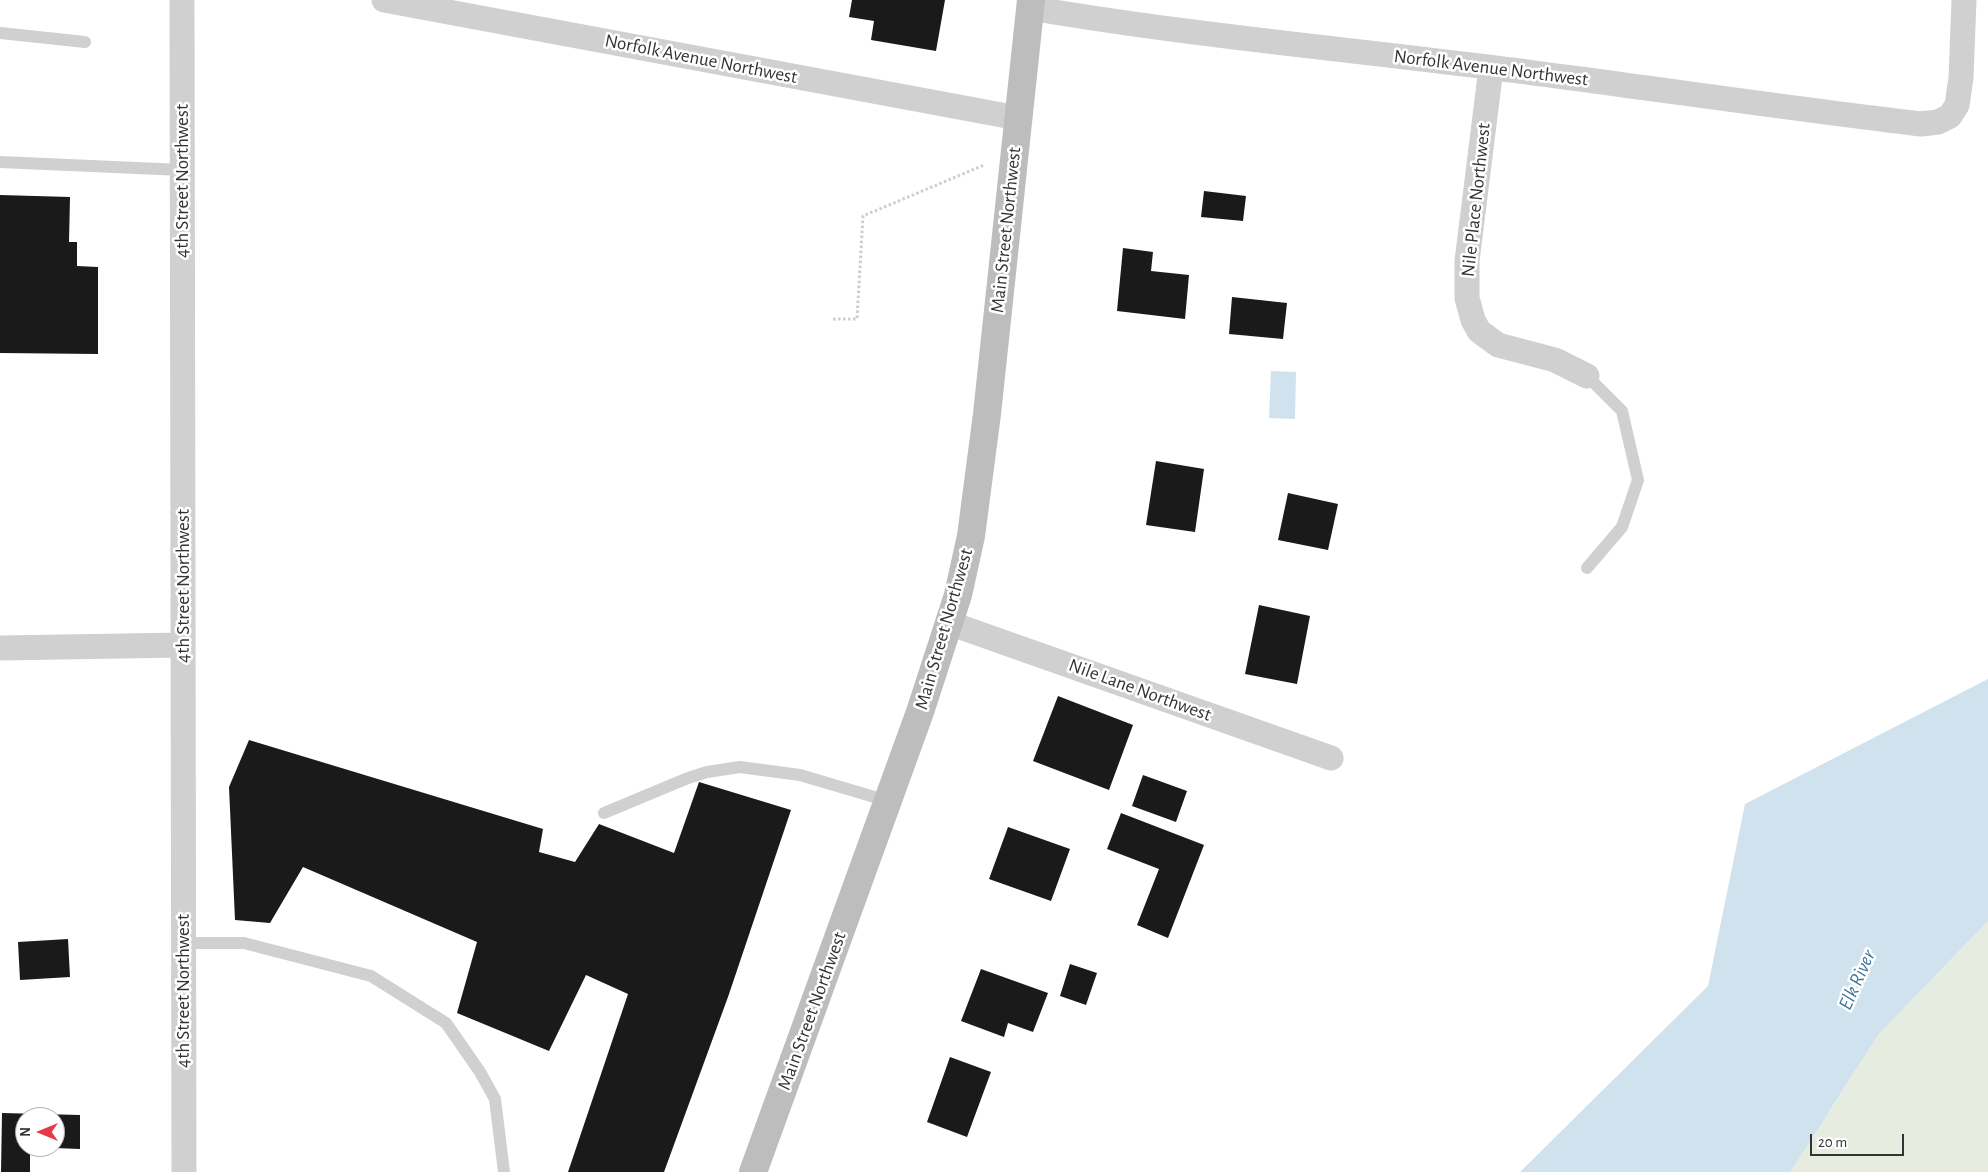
<!DOCTYPE html>
<style>
body{margin:0}
#map{position:relative;width:1988px;height:1172px;overflow:hidden;background:#fff;font-family:"Alegreya Sans",sans-serif}
canvas{display:block}
.north{position:absolute;left:15px;top:1107px;width:50px;height:50px;box-sizing:border-box;background:#fff;border:1px solid #adadad;border-radius:50%;rotate:270deg;font-size:14px;font-weight:700;line-height:20px;text-align:center;color:#333}
.north::after{content:'';display:block;margin:auto;width:18px;height:22px;background:#e63946;clip-path:polygon(50% 0,100% 100%,50% 72%,0 100%)}
.scale{position:absolute;left:1810px;top:1134px;width:94px;height:22px;box-sizing:border-box;border:2px solid #333;border-top:0;padding-left:6px;font-size:15px;line-height:18px;white-space:nowrap;color:#333;-webkit-text-stroke:4px #fff;paint-order:stroke}
</style>
<div id="map">
<canvas width="1988" height="1172"></canvas>
<div class="north">N</div>
<div class="scale">20 m</div>
</div>
<script>
const ctx = document.querySelector('canvas').getContext('2d');
ctx.lineJoin = 'round';
function fillPath(path, color) { ctx.fillStyle = color; ctx.fill(path, 'evenodd'); }
function stroke(path, color, width, dash) { ctx.strokeStyle = color; ctx.lineWidth = width; ctx.lineCap = dash ? 'butt' : 'round'; ctx.setLineDash(dash || []); ctx.stroke(path); }
function write(font, color, halo, rows, align = 'center') {
  ctx.font = font + ' "Alegreya Sans",sans-serif'; ctx.lineWidth = 5; ctx.setLineDash([]); ctx.textBaseline = 'middle'; ctx.strokeStyle = halo; ctx.fillStyle = color; for (const [text, x, y, turn = 0] of rows) {
    ctx.save(); ctx.translate(x, y); ctx.rotate((+turn || 0) * Math.PI / 180); ctx.textAlign = isNaN(turn) ? turn : align; if (halo) ctx.strokeText(text, 0, 0); ctx.fillText(text, 0, 0); ctx.restore();
  }
}
fillPath(new Path2D(`
 M1988,921V1172H1775L1829,1112L1879,1034Z`), '#e6ecdf');
fillPath(new Path2D(`
 M1271,371L1296,372L1295,419L1269,418Z
 M1988,679V921L1879,1034L1790,1172H1520L1708,986L1745,804Z`), '#cfe2ee');
fillPath(new Path2D(`
 M852,0H945L936,51L871,40L874,21L849,17Z
 M1204,191L1246,196L1243,221L1201,217Z
 M0,195L70,197L69,242H77V266L98,267V354L0,353Z
 M1123,248L1153,252L1151,271L1189,275L1185,319L1117,311Z
 M1232,297L1287,303L1283,339L1229,334Z
 M1156,461L1204,469L1195,532L1146,525Z
 M1288,493L1338,504L1328,550L1278,540Z
 M1259,605L1310,616L1297,684L1245,674Z
 M1058,696L1133,725L1109,790L1033,761Z
 M249,740L543,829L539,852L575,862L599,824L674,853L699,782L791,810L728,997L664,1172H568L628,994L586,975L549,1051L457,1013L477,942L303,867L270,923L235,920L229,787Z
 M1143,775L1187,791L1176,822L1132,806Z
 M1121,813L1204,845L1168,938L1137,925L1159,869L1107,849Z
 M1008,827L1070,849L1051,901L989,879Z
 M68,939L70,977L20,980L18,942Z
 M1070,964L1097,973L1086,1005L1060,996Z
 M981,969L1048,993L1033,1032L1008,1023L1004,1037L961,1021Z
 M950,1057L991,1072L967,1137L927,1122Z
 M2,1113L80,1115V1149L55,1148V1117H25V1147H30V1172H1Z`), '#1a1a1a');
stroke(new Path2D(`
 M833,319H857L863,216L984,165`), '#cdcdcd', 3, [2.5, 2.5]);
stroke(new Path2D(`
 M0,33L85,42
 M0,162L182,170
 M1587,376L1622,411L1638,480L1622,527L1587,568
 M604,813L688,778L707,772L740,767L800,775L888,801
 M183,943H244L371,976L446,1023L480,1072L495,1099L504,1172`), '#d0d0d0', 12);
stroke(new Path2D(`
 M182,0L184,1172
 M384,0L1018,118
 M1030,8C1182,34 1335,48 1487,67C1632,85 1776,107 1921,124L1938,122L1950,116L1957,105L1961,78L1964,0
 M1491,68L1467,261V298L1473,320L1479,331L1498,345L1555,360L1587,376
 M949,623L1331,758
 M0,648L183,645`), '#d0d0d0', 25);
stroke(new Path2D(`
 M753,1172L920,712L958,595L971,536L987,414L1031,0`), '#bdbdbd', 28);
write('19px', '#333', '#fff', [
 ["Norfolk Avenue Northwest",701,59,11],
 ["Norfolk Avenue Northwest",1491,68,7],
 ["4th Street Northwest",182,181,-90],
 ["Nile Place Northwest",1476,200,-84],
 ["Main Street Northwest",1006,230,-84],
 ["4th Street Northwest",183,586,-90],
 ["Main Street Northwest",944,629,-74],
 ["Nile Lane Northwest",1140,690,20],
 ["4th Street Northwest",183,991,-90],
 ["Main Street Northwest",812,1011,-70]
]);
write('italic 20px', '#3f7597', '#fff', [
 ["Elk River",1857,980,-66]
]);
</script>
